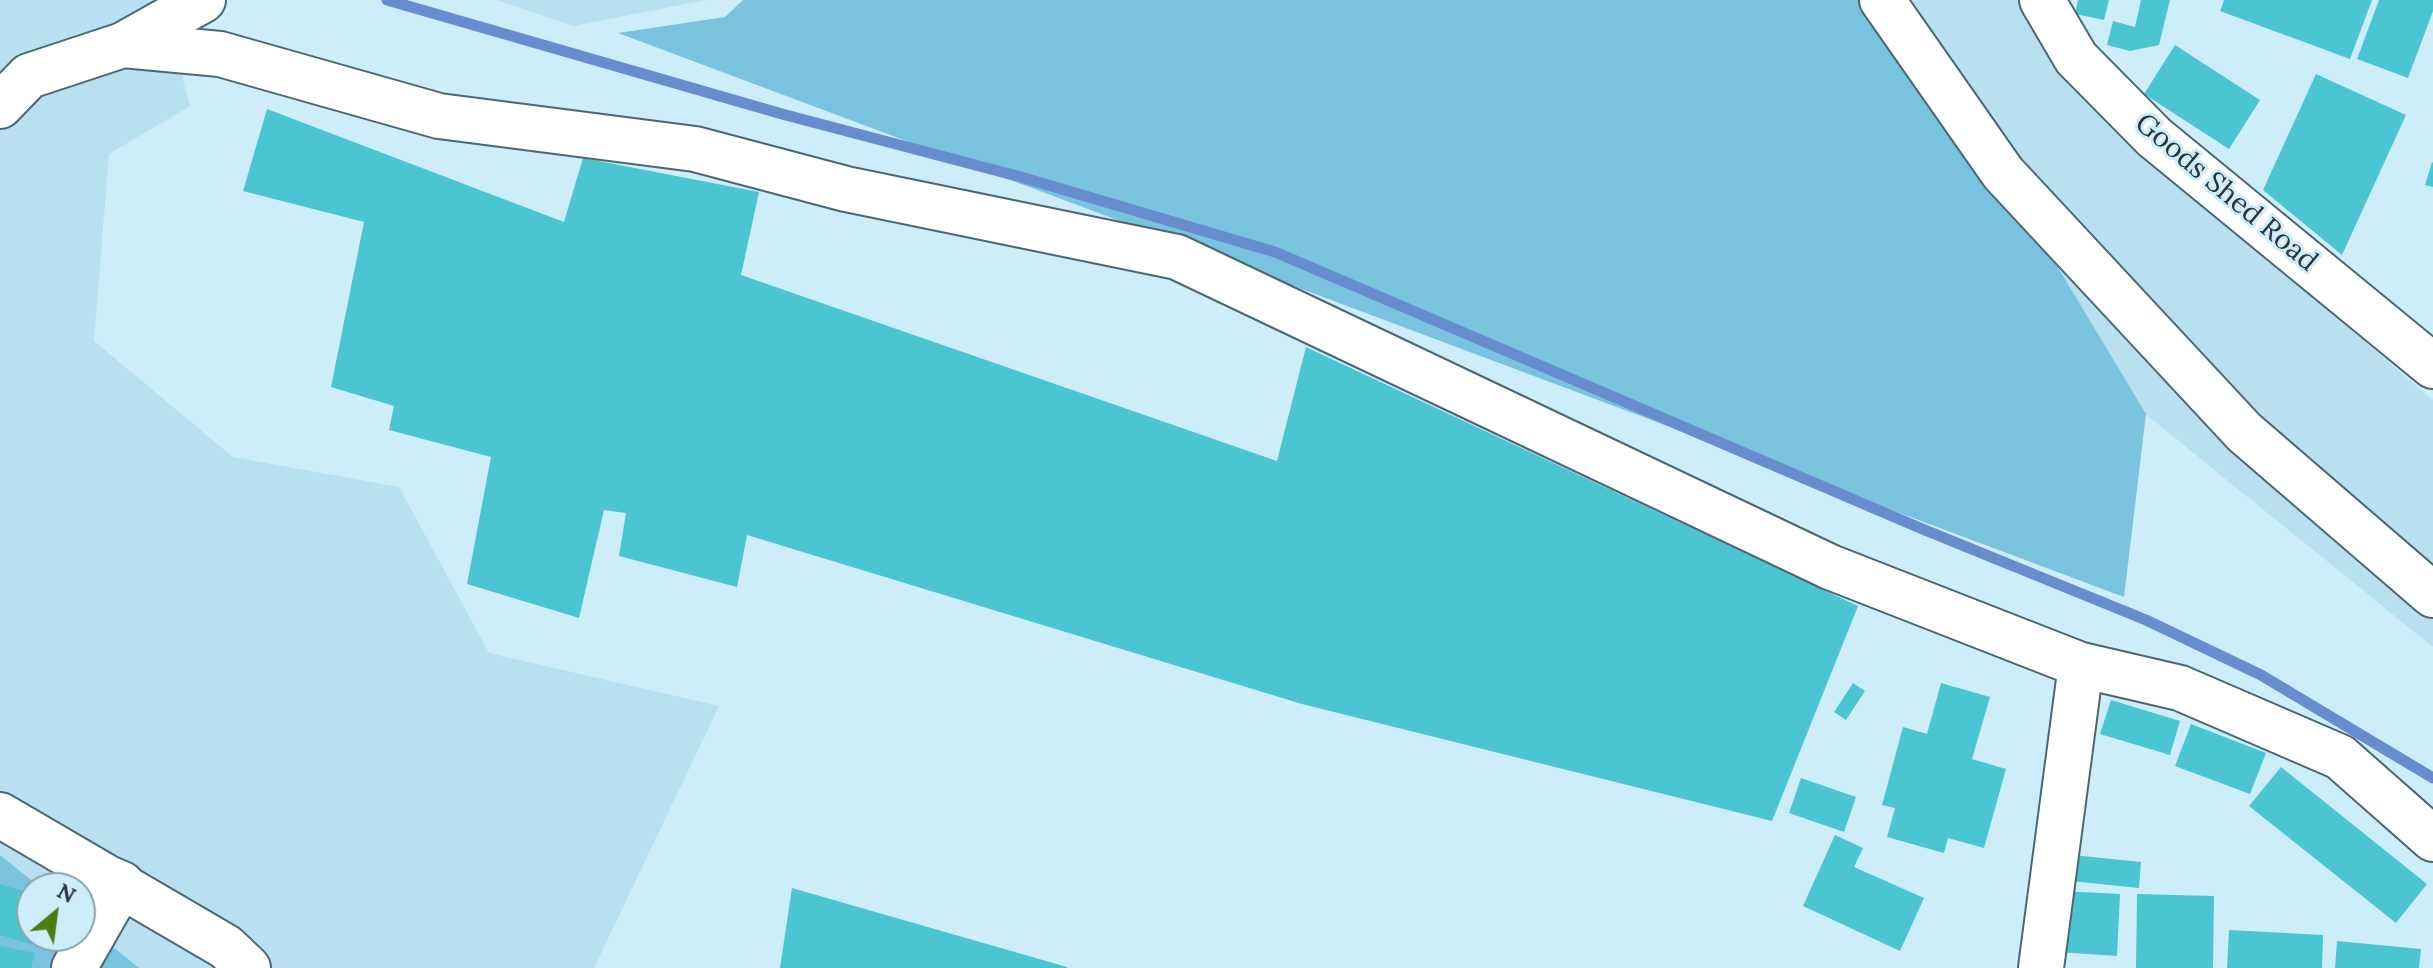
<!DOCTYPE html>
<style>
body{margin:0}
#map{position:relative;width:2433px;height:968px;overflow:hidden;background:#cdedfa;font-family:Lora,serif}
canvas{display:block}
.north{position:absolute;left:16px;top:872px;width:80px;height:80px;box-sizing:border-box;background:#cdedfa;border:2px solid #8ba3ad;border-radius:50%;rotate:29deg;font-size:22px;font-weight:700;line-height:32px;text-align:center;color:#29353a}
.north::after{content:'';display:block;margin:auto;width:28px;height:36px;background:#4a7e11;clip-path:polygon(50% 0,100% 100%,50% 72%,0 100%)}
</style>
<div id="map">
<canvas width="2433" height="968"></canvas>
<div class="north">N</div>
</div>
<script>
const ctx = document.querySelector('canvas').getContext('2d');
ctx.lineJoin = 'round';
function fillPath(path, color) { ctx.fillStyle = color; ctx.fill(path, 'evenodd'); }
function stroke(path, color, width, dash) { ctx.strokeStyle = color; ctx.lineWidth = width; ctx.lineCap = dash ? 'butt' : 'round'; ctx.setLineDash(dash || []); ctx.stroke(path); }
function write(font, color, halo, rows, align = 'center') {
  ctx.font = font + ' Lora,serif'; ctx.lineWidth = 6; ctx.setLineDash([]); ctx.textBaseline = 'middle'; ctx.strokeStyle = halo; ctx.fillStyle = color; for (const [text, x, y, turn = 0] of rows) {
    ctx.save(); ctx.translate(x, y); ctx.rotate((+turn || 0) * Math.PI / 180); ctx.textAlign = isNaN(turn) ? turn : align; if (halo) ctx.strokeText(text, 0, 0); ctx.fillText(text, 0, 0); ctx.restore();
  }
}
fillPath(new Path2D(`
 M0,0H162L190,106L109,154L94,341L233,457L399,487L489,653L719,706L594,968H0ZM32,888H80V936H32Z
 M497,0H706L573,26Z
 M1796,0H2018L2025,18L2102,117L2433,400V647L2002,298Z`), '#b9e0f0');
fillPath(new Path2D(`
 M743,0H1897L2146,414L2124,597L618,33L725,17Z
 M0,855L41,888H32V936H80V920L139,968H0Z`), '#7ac3de');
stroke(new Path2D(`
 M387,0L782,114L1021,177L1275,252L1920,528L2146,620L2261,675L2433,778`), '#678dcf', 11);
fillPath(new Path2D(`
 M2078,0H2109L2104,20L2075,14Z
 M2141,0H2170L2159,45L2130,51L2107,45L2113,21L2135,27Z
 M2224,0H2372L2350,59L2220,11Z
 M2379,0H2433V11L2408,78L2357,59Z
 M2175,45L2260,100L2229,149L2144,94Z
 M2316,74L2406,115L2342,255L2263,190Z
 M267,109L564,222L583,158L759,192L741,275L1277,461L1306,347L1858,606L1772,821L1302,704L747,535L737,587L619,556L626,513L604,510L579,618L467,584L491,457L389,430L394,406L331,387L364,222L243,191Z
 M2432,162L2433,163V187L2425,185Z
 M1853,683L1865,691L1846,720L1834,712Z
 M1941,683L1990,697L1972,759L2006,769L1984,848L1948,838L1944,853L1887,837L1895,808L1882,805L1903,727L1927,734Z
 M2111,700L2180,721L2170,755L2100,734Z
 M2191,724L2266,753L2250,794L2175,766Z
 M2281,767L2427,884L2396,923L2249,806Z
 M1801,778L1856,797L1844,832L1789,813Z
 M1835,835L1863,848L1854,867L1924,898L1900,951L1803,906Z
 M2073,855L2141,862L2139,888L2071,881Z
 M43,876L97,892L77,958L0,935V884L32,894V936H80V888H40Z
 M792,888L1067,967V968H780Z
 M2061,891L2120,894L2117,956L2058,952Z
 M2137,894L2214,896L2213,968H2136Z
 M2229,930L2323,935L2322,968H2227Z
 M2337,941L2421,949L2419,968H2335Z
 M0,946L35,953L31,968H0Z`), '#4cc5d3');
const minor = new Path2D(`
 M1882,0L2003,173L2244,432L2433,595
 M2042,0L2076,58L2154,137L2433,366
 M123,45L203,0
 M0,106L29,76L123,45L220,54L439,116L695,149L846,189L1177,257L1830,567L2081,665L2180,688L2340,757L2433,839
 M0,815L226,947L248,968
 M74,968L122,884L94,872
 M2041,968L2081,665`);
stroke(minor, '#4b6773', 48);
stroke(minor, '#fff', 44);
write('28px', '#29353a', '#cdedfa', [
 ["Goods Shed Road",2226,193,40]
]);
</script>
